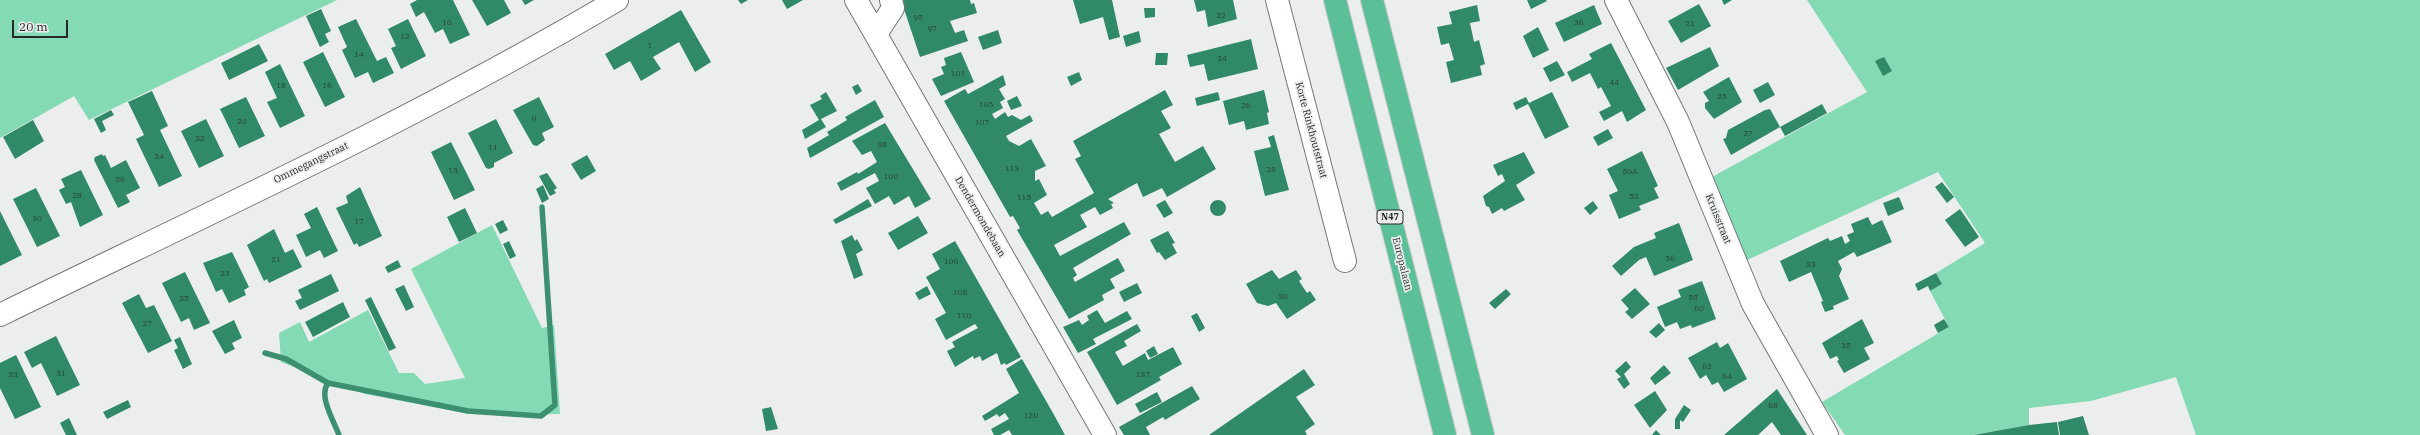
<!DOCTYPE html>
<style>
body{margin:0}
#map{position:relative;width:2420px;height:435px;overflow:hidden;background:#ebeeec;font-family:"IBM Plex Serif",serif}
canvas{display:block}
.scale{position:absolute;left:12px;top:20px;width:56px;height:18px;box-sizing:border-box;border:2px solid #282a29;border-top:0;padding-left:5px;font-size:12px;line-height:14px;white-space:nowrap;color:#282a29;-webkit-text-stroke:3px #ebeeec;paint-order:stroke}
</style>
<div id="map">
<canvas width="2420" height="435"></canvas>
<div class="scale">20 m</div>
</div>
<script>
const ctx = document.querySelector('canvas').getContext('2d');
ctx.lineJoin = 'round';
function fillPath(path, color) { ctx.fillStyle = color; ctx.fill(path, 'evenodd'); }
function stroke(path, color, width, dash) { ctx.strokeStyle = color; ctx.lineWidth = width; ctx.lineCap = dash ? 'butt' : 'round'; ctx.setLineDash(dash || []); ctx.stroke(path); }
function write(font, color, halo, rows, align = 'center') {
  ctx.font = font + ' "IBM Plex Serif",serif'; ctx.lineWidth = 3.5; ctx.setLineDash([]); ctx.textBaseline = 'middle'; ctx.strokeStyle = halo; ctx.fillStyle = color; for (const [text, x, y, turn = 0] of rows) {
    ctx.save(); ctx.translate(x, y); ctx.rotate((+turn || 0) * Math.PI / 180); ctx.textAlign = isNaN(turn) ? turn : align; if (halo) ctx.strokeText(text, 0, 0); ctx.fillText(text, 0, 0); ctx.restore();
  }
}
fillPath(new Path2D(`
 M0,0H337L89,120L74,96L0,138Z
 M1807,0H2420V435H2196L2176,377L2091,401L2029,408V425L1972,435H1845L1822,402L1949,327L1930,291L1942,284L1936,273L1985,243L1938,172L1745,261L1710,178L1867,92Z
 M492,225L542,328L554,325L560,414H470L365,394L281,362L279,333L300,322L309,342L368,310L399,373H414L425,384L465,378L411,269Z`), '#83dab4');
stroke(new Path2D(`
 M265,353L286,359L328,383
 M339,435C334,421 318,396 328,383L468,411L541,416L555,405L542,207`), '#3c8f6f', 5.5);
fillPath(new Path2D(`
 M417,0H453L470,35L450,44L443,29L435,33L424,12L416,17L410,4Z
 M472,0H504L511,13L487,26Z
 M522,0H534L525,5Z
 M738,0H748L741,4Z
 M782,0H803L787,9Z
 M901,0H970L971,4L974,3L977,13L950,21L955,33L964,30L968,41L920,57Z
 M1073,0H1112L1120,37L1109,40L1103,17L1080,24Z
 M1194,0H1233L1237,19L1208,27L1205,10L1197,12Z
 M1527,0H1546L1547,1L1531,9Z
 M1722,0H1732L1724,5Z
 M1699,4L1711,26L1681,43L1668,21Z
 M1477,5L1480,21L1470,23L1474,42L1479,40L1485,64L1480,66L1482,75L1451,83L1446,62L1454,60L1449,43L1441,45L1437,27L1452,24L1449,12Z
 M1594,5L1602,24L1564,42L1555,23Z
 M1144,8H1155V17L1145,18Z
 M321,9L331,31L325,34L329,42L320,47L306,16Z
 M681,10L711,62L695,72L679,42L653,57L661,69L641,81L630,61L614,70L605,54Z
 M356,19L377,61L386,57L394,73L373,83L368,72L355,78L342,50L347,47L338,27Z
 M408,19L426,56L401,69L391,48L396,46L388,29Z
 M1538,27L1549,50L1533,58L1523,36Z
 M998,30L1002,43L983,50L978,37Z
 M1139,31L1141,42L1126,47L1123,36Z
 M1251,39L1258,69L1208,81L1204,64L1190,67L1187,55Z
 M1611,43L1646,110L1627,122L1622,111L1604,121L1599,112L1611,106L1601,87L1598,89L1590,73L1572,82L1567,72L1592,59L1589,54Z
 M259,44L268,61L229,80L221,63Z
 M1710,47L1719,66L1678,90L1666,68Z
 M323,52L345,97L325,107L303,62Z
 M961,52L974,82L941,96L932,79L944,74L941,67L946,65L944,58Z
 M1156,53H1168L1167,65H1155Z
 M1884,57L1892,71L1883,76L1875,61Z
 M1557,61L1565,75L1550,82L1543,68Z
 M280,64L305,116L280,128L267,102L277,98L265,72Z
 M1079,72L1082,80L1071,86L1067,77Z
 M1003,75L1006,85L999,89L1005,99L1000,102L1003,108L992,114L995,119L1005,112L1008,117L1012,115L1021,120L1030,115L1033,121L1006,136L1009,141L1019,146L1031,139L1046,166L1035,171V181L1039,179L1047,195L1034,203L1041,215L1048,211L1052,217L1094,193L1075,159L1081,156L1073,141L1165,90L1173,105L1161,111L1171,128L1159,134L1175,162L1203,146L1216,169L1167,197L1162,188L1143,197L1137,183L1108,199L1114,203L1111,204L1113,208L1100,215L1095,207L1080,215L1087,227L1054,245L1060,256L1124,222L1131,234L1073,268L1077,275L1073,278L1075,282L1118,258L1125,271L1110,279L1115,288L1102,295L1104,300L1069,319L1017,230L1020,228L1013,216L1010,217L944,101L965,89L968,94Z
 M1729,77L1742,102L1714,119L1705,108V103L1709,101L1703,92Z
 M1768,82L1775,95L1760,103L1753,90Z
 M858,84L862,91L856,95L852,87Z
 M1264,90L1269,112L1267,113L1269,124L1246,130L1244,121L1229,125L1223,101Z
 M152,91L168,126L160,130L182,176L159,187L136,139L144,135L128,102Z
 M826,92L837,111L821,119L826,127L805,139L802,130L819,120L810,105L822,99L820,96Z
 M1218,92L1220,100L1197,106L1195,98Z
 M1552,92L1569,127L1545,139L1528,104L1516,110L1513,103L1526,97L1529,103Z
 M1017,96L1022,106L1011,110L1007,101Z
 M246,97L265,136L239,148L220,109Z
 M539,97L554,127L542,133L545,140L537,146L533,145L513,110Z
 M875,100L884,117L810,158L807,148L829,135L827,132L847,120L845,117Z
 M1822,104L1827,113L1785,136L1780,127L1731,155L1723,139L1726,138L1728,130L1765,110L1770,109L1780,127Z
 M111,110L114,115L102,121L106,130L101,133L94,119Z
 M206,119L224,156L199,168L181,131Z
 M496,119L513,153L494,163V167L489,169L486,168L468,133Z
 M33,120L44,141L15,159L3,137Z
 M885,123L931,199L915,208L909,196L894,205L889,196L875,204L866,188L879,181L875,173L841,191L837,183L857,172L858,174L877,162L871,151L862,155L852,141Z
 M1608,129L1613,138L1598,146L1593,137Z
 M1274,135L1289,190L1265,196L1254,151L1271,147L1268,137Z
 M451,142L475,190L454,200L431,152Z
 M1642,151L1658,186L1654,188L1659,198L1639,206L1641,210L1619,219L1609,195L1618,191L1607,169Z
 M1524,152L1535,173L1516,185L1525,200L1504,211L1502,208L1492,214L1489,207L1486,206L1483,196L1505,181L1502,174L1498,176L1493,165Z
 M102,154L103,156L105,155L111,168L126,160L140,188L126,195L130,202L118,208L94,160L95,157Z
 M587,155L596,171L581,180L571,164Z
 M81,170L103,215L80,227L71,202L66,204L59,190L65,187L61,179Z
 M547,173L557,188L554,190L556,193L550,196L539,176Z
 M1942,182L1954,197L1947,203L1935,187Z
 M543,185L549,199L542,203L536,189Z
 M360,187L382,236L359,247L357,243L354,245L336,208L348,203L346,196Z
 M36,188L60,236L37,247L13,199Z
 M1899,197L1904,209L1888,216L1883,203Z
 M868,199L872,206L836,224L833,220Z
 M1210 208a8 8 0 1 1 16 0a8 8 0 1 1-16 0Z
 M1165,200L1173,213L1164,218L1156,205Z
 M1593,201L1598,208L1590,215L1584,208Z
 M317,207L338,251L324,258L320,250L306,257L296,235L311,228L304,214Z
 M465,208L477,233L459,242L447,217Z
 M1960,209L1979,237L1965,247L1945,220Z
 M0,211L22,255L0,266Z
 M918,216L928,233L898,250L888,233Z
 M1868,217L1872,225L1882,220L1892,242L1857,257L1854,252L1838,261L1842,269L1839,276L1849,299L1833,306L1834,309L1825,312L1821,302L1823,301L1811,272L1789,282L1780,261L1828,238L1830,241L1842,236L1845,244L1850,241L1847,235L1854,232L1851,224Z
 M503,220L508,230L500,234L495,224Z
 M1679,223L1693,260L1654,276L1646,257L1639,260L1621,276L1612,266L1634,247L1656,238L1654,233Z
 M274,229L285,253L293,249L302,267L269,283L267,279L264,281L247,245Z
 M1168,231L1175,243L1172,244L1177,253L1165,260L1159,252L1157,253L1150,240Z
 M852,235L855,241L857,239L863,250L856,254L863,275L854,279L841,241Z
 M509,241L516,256L510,259L503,244Z
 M955,241L1021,357L1006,365L1005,363L1001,365L997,353L982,361L980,356L974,359L973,356L955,367L947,351L955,347L952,342L978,328L975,324L946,340L935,319L946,313L926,277L940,269L932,254Z
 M232,252L249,287L244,290L246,295L229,303L222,289L216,292L203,263Z
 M398,260L401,267L388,273L385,267Z
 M1272,270L1279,279L1296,270L1302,279L1299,281L1307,293L1310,291L1316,300L1287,319L1276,303L1268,306L1257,303L1246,284Z
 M185,272L210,323L194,330L189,318L181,322L162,283Z
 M1936,273L1942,284L1930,291L1928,286L1918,291L1915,284Z
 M331,274L339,291L300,310L295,301L302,298L298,290Z
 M1702,281L1716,319L1692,328L1691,325L1680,329L1677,322L1665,327L1657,307L1681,297L1678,290Z
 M1137,283L1142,293L1124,302L1119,292Z
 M404,285L414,307L406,311L395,289Z
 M927,286L931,294L919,300L915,293Z
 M1635,288L1650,304L1632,319L1625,312L1629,309L1621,300Z
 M1506,289L1511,294L1495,309L1489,303Z
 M139,294L146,308L154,305L172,341L148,353L122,303Z
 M371,297L396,348L389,351L365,300Z
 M343,302L350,317L313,337L305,322Z
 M1097,310L1105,323L1127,311L1132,319L1093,339L1096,344L1078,353L1063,327L1079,320L1082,325L1089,320L1087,316Z
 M1197,313L1205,328L1199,332L1191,316Z
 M1862,319L1874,343L1864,348L1870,359L1844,373L1837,361L1839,360L1837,356L1830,359L1822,343Z
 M1944,319L1949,327L1938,333L1934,325Z
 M234,320L242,338L232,343L235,349L225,354L212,331Z
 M1659,323L1665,330L1656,338L1649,332Z
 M1137,324L1141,331L1124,341L1127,346L1115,352L1123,366L1145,353L1148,360L1173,347L1182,364L1159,377L1161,380L1117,405L1087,352Z
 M56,336L80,385L57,396L41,363L32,368L24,352Z
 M180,337L192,364L183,369L174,350L178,348L174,340Z
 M1717,342L1720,348L1728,343L1747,379L1724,392L1718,382L1712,385L1706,375L1700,379L1688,358Z
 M1154,346L1158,354L1150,358L1146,351Z
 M16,355L41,407L15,419L0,388V363Z
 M1022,359L1053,413L1065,435H1012L1009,430L1000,435H994L991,429L1009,419L1005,413L999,417L997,414L985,421L982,416L1019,393L1006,369Z
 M1626,361L1631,367L1624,374L1630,384L1624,389L1617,379L1621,377L1615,371Z
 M1664,365L1671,373L1655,385L1650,378Z
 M1304,369L1315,385L1296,397L1315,424L1305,431L1307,435H1209Z
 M1192,386L1200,399L1165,420L1163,417L1146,427L1150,435H1124L1119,427Z
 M1777,389L1807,435H1781L1772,422L1758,435H1724Z
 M1655,391L1667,410L1650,428L1634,405Z
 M1157,392L1162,402L1140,413L1135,404Z
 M128,400L131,407L107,419L103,412Z
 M1684,405L1691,410L1683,422L1680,420V429H1675V419Z
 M771,407L778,429L766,431L762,409Z
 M2083,416L2089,435H2060L2058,422Z
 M69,418L77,435H66L60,423Z
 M2057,422L2059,435H1973L2029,425Z
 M1656,430L1661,435H1652Z`), '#308967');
const minor = new Path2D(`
 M856,0L1105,435
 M1277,0L1345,261
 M1616,0L1678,122L1753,304L1827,435
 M876,34L893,8L891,0
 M0,315C207,214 418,118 617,0`);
const highway = new Path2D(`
 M1335,0L1445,435
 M1372,0L1483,435`);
stroke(minor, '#747776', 24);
stroke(highway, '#c7c8c7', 24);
stroke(minor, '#fff', 22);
stroke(highway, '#5bc097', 22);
write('8px', '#2a4238', null, [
 ["22",1221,16],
 ["95",918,18],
 ["10",447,23],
 ["36",1579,23],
 ["21",1690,24],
 ["97",932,29],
 ["12",405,37],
 ["1",650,46],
 ["14",359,55],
 ["24",1222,59],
 ["101",958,74],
 ["44",1614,83],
 ["18",281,86],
 ["16",327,86],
 ["25",1722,97],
 ["105",986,105],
 ["26",1246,106],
 ["9",534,119],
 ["20",242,122],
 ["107",982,123],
 ["27",1748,134],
 ["22",200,139],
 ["98",882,145],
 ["11",493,148],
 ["24",159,157],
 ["113",1012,169],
 ["28",1271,170],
 ["13",453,171],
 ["50A",1630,172],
 ["100",891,177],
 ["26",120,180],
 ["28",77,196],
 ["52",1634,197],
 ["115",1024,198],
 ["30",37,219],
 ["17",359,222],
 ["56",1670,259],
 ["21",276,260],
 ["106",951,262],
 ["33",1811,265],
 ["23",225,274],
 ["108",960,293],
 ["30",1283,297],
 ["58",1693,298],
 ["25",184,299],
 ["60",1699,309],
 ["110",964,316],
 ["27",147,324],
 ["35",1846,346],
 ["62",1707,367],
 ["31",61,374],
 ["33",13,375],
 ["137",1143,375],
 ["64",1727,377],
 ["68",1773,406],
 ["120",1031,416]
]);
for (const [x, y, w] of [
 [1390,217,26]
]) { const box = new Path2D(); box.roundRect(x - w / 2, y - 7, w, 14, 3); ctx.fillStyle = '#ebeeec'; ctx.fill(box); stroke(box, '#282a29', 1); }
write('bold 9px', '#282a29', null, [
 ["N47",1390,217]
]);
write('10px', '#282a29', '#ebeeec', [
 ["Korte Rinkhoutstraat",1311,130,75],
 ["Ommegangstraat",311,163,-26],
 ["Dendermondebaan",980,217,60],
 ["Kruisstraat",1718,219,68],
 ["Europalaan",1402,264,76]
]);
</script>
